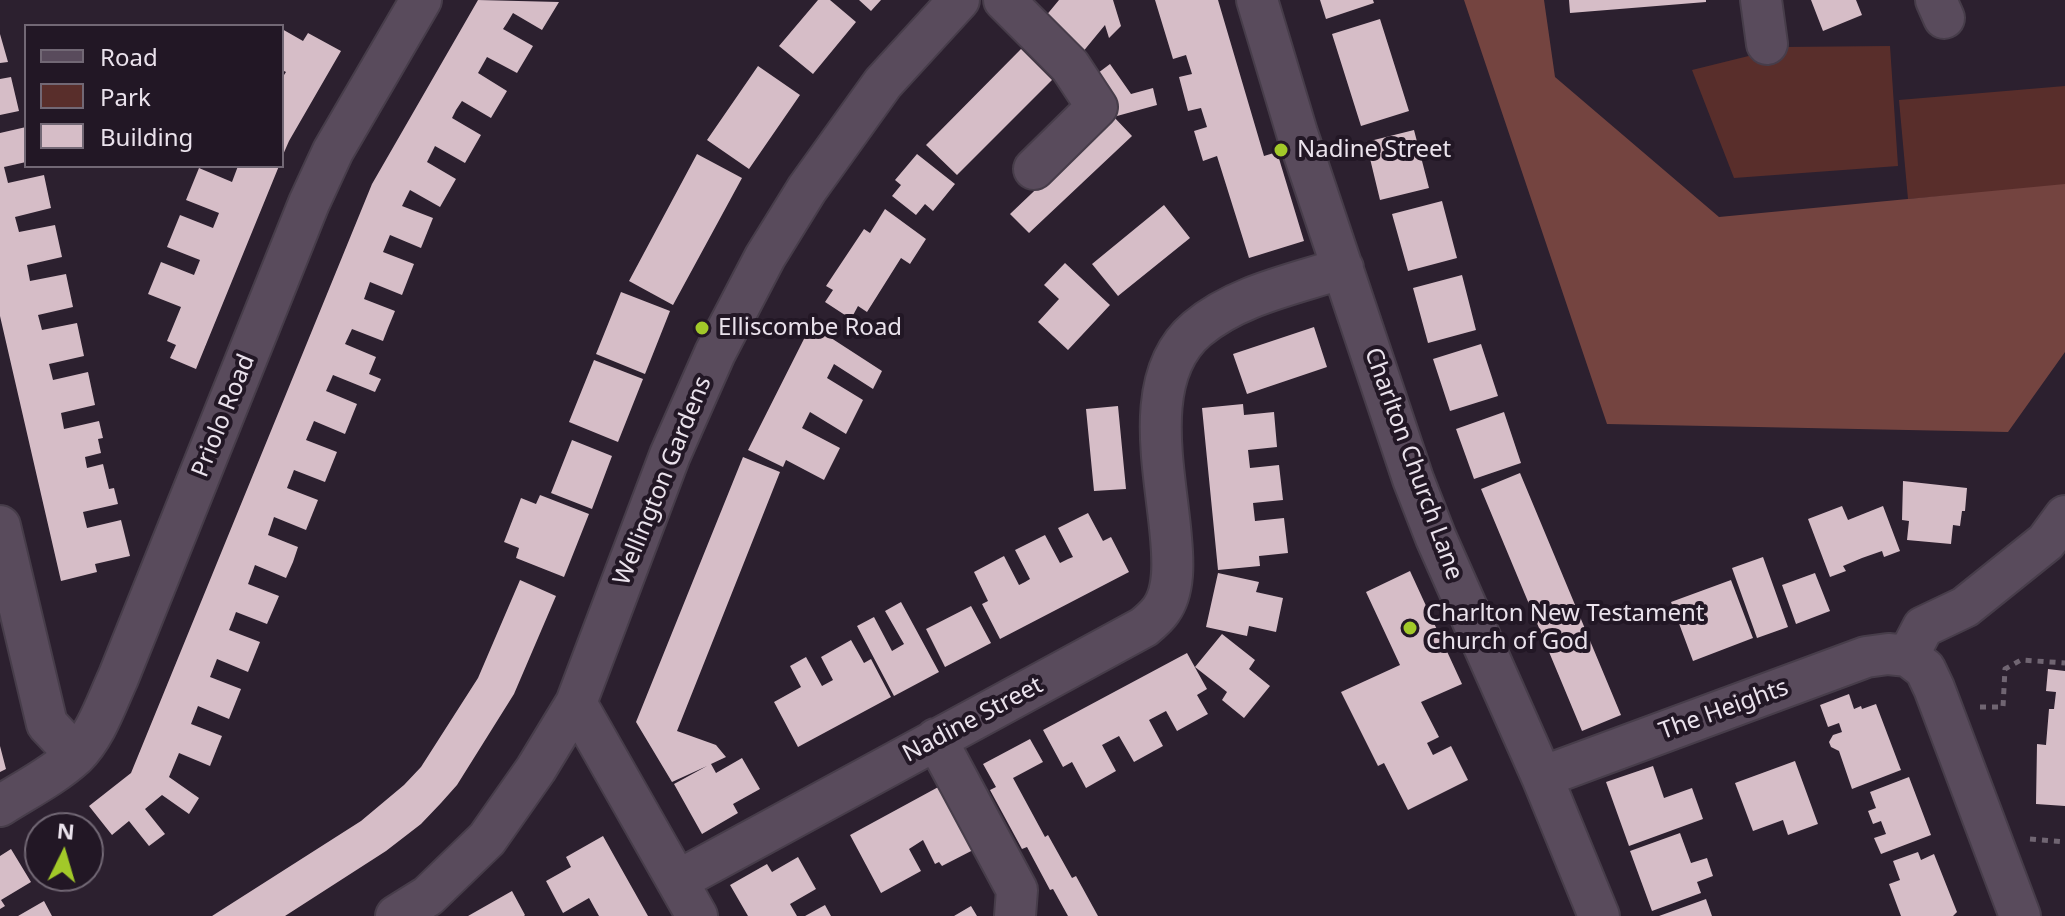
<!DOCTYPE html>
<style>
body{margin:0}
#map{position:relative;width:2065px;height:916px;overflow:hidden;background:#2c202f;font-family:"Noto Sans",sans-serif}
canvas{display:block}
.legend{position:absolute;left:24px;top:24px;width:260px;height:144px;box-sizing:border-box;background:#221725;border:2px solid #726875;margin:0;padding:10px 14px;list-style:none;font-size:24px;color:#eae2ec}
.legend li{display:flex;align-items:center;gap:16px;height:40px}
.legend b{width:40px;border:2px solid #726875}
.north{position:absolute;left:24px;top:812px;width:80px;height:80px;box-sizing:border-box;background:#221725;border:2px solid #726875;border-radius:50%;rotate:5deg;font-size:22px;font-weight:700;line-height:32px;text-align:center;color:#eae2ec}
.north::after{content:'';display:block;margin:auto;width:28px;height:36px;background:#a2c929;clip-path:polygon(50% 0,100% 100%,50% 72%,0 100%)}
</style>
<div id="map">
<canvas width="2065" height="916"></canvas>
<ul class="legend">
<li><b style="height:10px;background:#594b5c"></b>Road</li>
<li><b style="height:22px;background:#592e2b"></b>Park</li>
<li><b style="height:22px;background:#d6bdc7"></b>Building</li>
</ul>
<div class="north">N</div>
</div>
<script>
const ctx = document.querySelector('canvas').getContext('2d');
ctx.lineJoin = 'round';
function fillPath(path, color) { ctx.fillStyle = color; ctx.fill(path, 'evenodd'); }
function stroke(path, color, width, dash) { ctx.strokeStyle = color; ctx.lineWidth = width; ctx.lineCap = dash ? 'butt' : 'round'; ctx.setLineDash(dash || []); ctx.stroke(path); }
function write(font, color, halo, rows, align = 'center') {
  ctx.font = font + ' "Noto Sans",sans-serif'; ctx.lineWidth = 8; ctx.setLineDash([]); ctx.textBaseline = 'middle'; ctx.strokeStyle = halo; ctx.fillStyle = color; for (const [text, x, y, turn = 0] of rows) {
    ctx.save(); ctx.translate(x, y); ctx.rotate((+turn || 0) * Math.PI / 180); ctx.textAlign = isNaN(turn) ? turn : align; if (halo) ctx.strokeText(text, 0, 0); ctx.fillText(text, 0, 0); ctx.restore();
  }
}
fillPath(new Path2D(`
 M1890,46L1898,166L1734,178L1692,70L1785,47Z
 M2065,86V186L1908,199L1899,100Z`), '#592e2b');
fillPath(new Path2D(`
 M1464,0H1544L1555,77L1719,217L2065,184V352L2008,432L1607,424Z`), '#744440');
fillPath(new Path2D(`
 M478,0L559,2L542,30L513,13L507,23L503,29L533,46L517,73L487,57L478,73L507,91L491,118L462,101L456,110L452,118L481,135L465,163L435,146L427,162L456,179L440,207L410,190L402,206L433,218L421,248L390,235L383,252L414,264L402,295L370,282L364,299L395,311L388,328L383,341L352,329L345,344L376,357L369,374L381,379L375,392L333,375L326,391L357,404L345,434L314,421L306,440L337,452L325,482L294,470L287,488L318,500L306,530L274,517L268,535L298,547L293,562L286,578L255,565L248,584L279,596L267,624L236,612L233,620L229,630L260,642L248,672L217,659L210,677L241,689L229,719L198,706L191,724L222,736L210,766L179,753L169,777L199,798L189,814L162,795L145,809L165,834L149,846L129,821L112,835L89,806L131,773L372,184Z
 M818,0H830L856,22L813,74L779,46Z
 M859,0H881L871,11Z
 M1059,0H1113L1121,26L1109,38L1105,25L1077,59L1040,23Z
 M1155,0H1218L1264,156L1277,152L1304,241L1249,258L1217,156L1203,161L1194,131L1207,127L1201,108L1188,111L1179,77L1192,74L1186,55L1173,59Z
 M1320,0H1373L1374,3L1326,19Z
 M1569,0H1706V2L1570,13Z
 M1811,0H1856L1862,15L1823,31Z
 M1380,19L1409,111L1361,126L1332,34Z
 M282,29L303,41L308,33L341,51L289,141L282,157V78L286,72L282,70Z
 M0,34L8,62L0,63Z
 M1021,49L1052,80L957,175L926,145Z
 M1110,64L1131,94L1153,88L1157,105L1117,116L1090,79Z
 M758,66L800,95L749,169L707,140Z
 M11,77L19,111L0,115V79Z
 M1113,116L1132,136L1029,233L1010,214Z
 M26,127V162L4,167L8,183L44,175L51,208L15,217L19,232L55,225L62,257L27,265L30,281L66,274L73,307L38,315L42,330L77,323L84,356L49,364L53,380L88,372L95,405L61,413L64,429L99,421L103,438L98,439L101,453L85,457L87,468L103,464L109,489L114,488L118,504L83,512L87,528L121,520L130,556L95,564L97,572L61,581L0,316V133Z
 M1414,130L1429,188L1380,200L1366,142Z
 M697,154L742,178L673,305L629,281Z
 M917,154L955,184L933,211L925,204L916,215L892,196L901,185L895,180Z
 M238,166H279L196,369L170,358L176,345L167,341L181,307L148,294L161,262L194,275L200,260L167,247L180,215L213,228L219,213L186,200L199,168L232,182Z
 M1442,201L1457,258L1408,271L1392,214Z
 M1164,205L1190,238L1118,296L1092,264Z
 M885,209L926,239L910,264L901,258L867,312L858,306L851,319L825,302L833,290L826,286L864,229L870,233Z
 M1065,263L1110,305L1068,350L1038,322L1059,299L1044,285Z
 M1462,275L1476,330L1428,343L1413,288Z
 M621,292L670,311L645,374L596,354Z
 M811,325L882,371L873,389L834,364L827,378L863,400L846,434L810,412L802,428L840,448L824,480L786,460L783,467L748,450Z
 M1314,327L1327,367L1247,394L1233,354Z
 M1481,344L1498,396L1450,411L1433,359Z
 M594,360L643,379L618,442L569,422Z
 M1243,404L1244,415L1274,412L1277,447L1248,450L1250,468L1279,465L1283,500L1253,503L1255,521L1284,518L1288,553L1259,556L1260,566L1218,570L1202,408Z
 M1118,406L1126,489L1094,491L1086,409Z
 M1504,412L1521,463L1474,479L1456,429Z
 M572,440L612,456L592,509L551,493Z
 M743,457L780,472L677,731L716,745L726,757L711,764L716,773L742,758L760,789L733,804L738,813L702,834L674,784L707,766L672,782L636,722Z
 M1520,473L1621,715L1582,731L1481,489Z
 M1903,481L1967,488L1965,511H1962L1960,526L1953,525L1951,544L1907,540L1909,521L1902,520Z
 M540,495L589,514L564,577L516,558L519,548L504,542L521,498L536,504Z
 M1842,506L1848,520L1883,506L1900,551L1884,557L1882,551L1862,558L1843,566L1846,571L1830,577L1808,519Z
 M1088,513L1103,541L1111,537L1129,572L1000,639L982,604L988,601L974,572L1004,556L1019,585L1025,582L1030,579L1015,550L1045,535L1060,563L1068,559L1073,557L1058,528Z
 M1763,557L1788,627L1757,638L1732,568Z
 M1410,571L1462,684L1421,702L1439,737L1427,743L1433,755L1451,746L1468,780L1408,810L1384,763L1378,766L1341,692L1400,665L1366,592Z
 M1218,573L1259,582L1256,592L1283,598L1276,632L1249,626L1247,636L1206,627Z
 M1815,573L1830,611L1796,624L1782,585Z
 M520,580L556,596L514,694L457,785L441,803L421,824L386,851L285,916H212L361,821L404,785L421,767L478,678Z
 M1731,580L1753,638L1693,661L1671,602Z
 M901,602L939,672L894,696L857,626L874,617L892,651L904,644L885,611Z
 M971,606L991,643L945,667L926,629Z
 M1222,634L1255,660L1249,669L1270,686L1244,718L1222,700L1227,692L1195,667Z
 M851,640L864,663L871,659L891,697L798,747L774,702L801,687L790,666L806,657L822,686L833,680L821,657Z
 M1187,653L1207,689L1197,695L1208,714L1177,731L1166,711L1149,720L1163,746L1134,762L1119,736L1102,745L1116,771L1086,788L1072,762L1063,767L1043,730Z
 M2048,669L2065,671V806L2036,804L2037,744L2046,745L2049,709H2054L2056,692L2046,691Z
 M1849,694L1854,709L1861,706L1862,709L1876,704L1901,770L1852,789L1839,751L1831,747L1829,742L1833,735L1842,732L1839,723L1828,727L1820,705Z
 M1030,739L1043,762L1013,778L1045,837L1048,835L1072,878L1076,876L1098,916H1068L1053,889L1050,890L1027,847L1022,849L990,790L996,787L983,764Z
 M0,746L6,769L0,772Z
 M1795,761L1818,824L1788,835L1783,820L1753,831L1735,783Z
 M1653,766L1664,798L1692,788L1703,819L1629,846L1606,782Z
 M1909,777L1931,835L1881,854L1874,838L1886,834L1881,821L1873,824L1868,811L1876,808L1870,792Z
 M942,785L977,848L942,866L939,862L935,864L923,840L909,849L921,871L881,893L850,835Z
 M1680,833L1691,863L1707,858L1713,876L1697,882L1701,893L1652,911L1630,851Z
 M603,836L617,861L648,916H599L589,898L563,913L546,881L571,867L566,857Z
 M11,849L31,882L1,900L5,906L0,909V856Z
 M1918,852L1921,860L1934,854L1957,912L1953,916H1901L1889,884L1900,880L1893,861Z
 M798,857L816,889L790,904L797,916H748L730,885L767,864L772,872Z
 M512,891L525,915L524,916H468Z
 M1706,899L1712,916H1659Z
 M44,901L52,916H18Z
 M825,905L831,916H805Z
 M971,906L977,916H954Z`), '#d6bdc7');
const minor = new Path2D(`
 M1004,0L1070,66L1097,107L1034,169
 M1257,0L1297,133L1413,479L1436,538L1542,777L1599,916
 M1761,0L1767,44
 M1936,0L1944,18
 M0,526L47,724L76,755
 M1908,656L1925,669L1934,688L2020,916
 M576,703L697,916
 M936,739L1017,890L1015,916
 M1542,777L1866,657L1888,654L1908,656L1923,627L1965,607L2046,542L2065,516
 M0,806C25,790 53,776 75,756C96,735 106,704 118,678L309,203L333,151L421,0
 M677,881L1144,627C1150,622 1157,616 1161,610C1175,591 1173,560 1171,538C1166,473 1140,377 1197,329C1237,295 1295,284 1343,268
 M396,916L428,896L487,839L536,769L576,703L670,455L715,353L765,257L807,189L883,83L959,0`);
stroke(minor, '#473d4a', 44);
stroke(new Path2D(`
 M1980,707H2003L2005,669L2021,660L2065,663
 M2030,839L2065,842`), '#706572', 5, [6, 6]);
stroke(minor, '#594b5c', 40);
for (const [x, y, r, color] of [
 [1281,150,8,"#a2c929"],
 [702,328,8,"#a2c929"],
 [1410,628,8,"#a2c929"]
]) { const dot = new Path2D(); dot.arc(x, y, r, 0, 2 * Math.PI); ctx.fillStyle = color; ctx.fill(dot); stroke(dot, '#221725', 3); }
write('24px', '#eae2ec', '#221725', [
 ["Nadine Street",1297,150],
 ["Elliscombe Road",718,328],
 ["Charlton New Testament",1426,614],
 ["Church of God",1426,642]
], 'left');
write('24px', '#eae2ec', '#221725', [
 ["Priolo Road",224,416,-68],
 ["Charlton Church Lane",1413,464,70],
 ["Wellington Gardens",663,481,-68],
 ["The Heights",1724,710,-20],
 ["Nadine Street",973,720,-28]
]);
</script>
